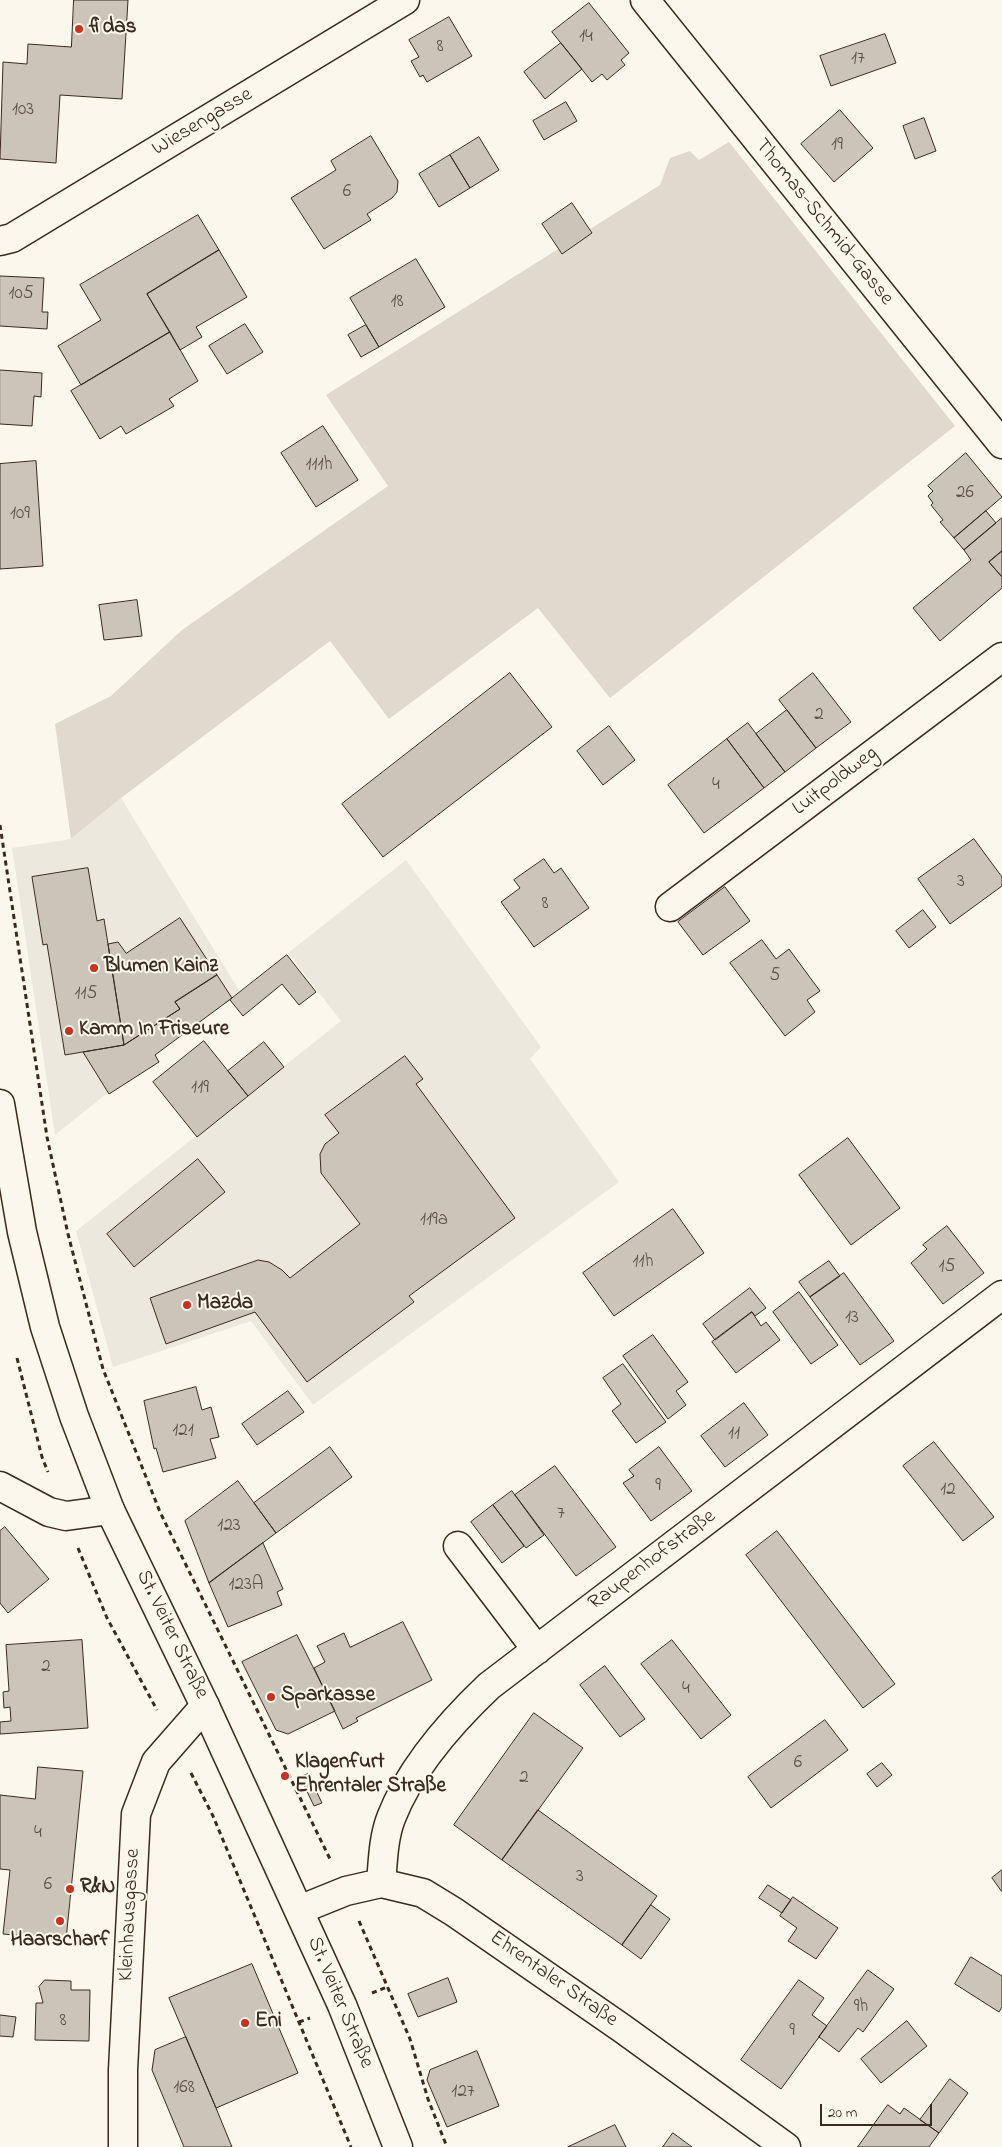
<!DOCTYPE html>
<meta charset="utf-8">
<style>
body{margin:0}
#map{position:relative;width:1002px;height:2147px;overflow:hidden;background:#fbf7ec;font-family:"Indie Flower",sans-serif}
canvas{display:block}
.scale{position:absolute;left:820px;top:2104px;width:112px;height:22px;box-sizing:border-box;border:2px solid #3b2a1e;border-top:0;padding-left:6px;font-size:15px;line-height:18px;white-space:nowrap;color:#3b2a1e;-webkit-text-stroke:4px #fbf7ec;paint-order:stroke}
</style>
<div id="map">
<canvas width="1002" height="2147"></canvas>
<div class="scale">20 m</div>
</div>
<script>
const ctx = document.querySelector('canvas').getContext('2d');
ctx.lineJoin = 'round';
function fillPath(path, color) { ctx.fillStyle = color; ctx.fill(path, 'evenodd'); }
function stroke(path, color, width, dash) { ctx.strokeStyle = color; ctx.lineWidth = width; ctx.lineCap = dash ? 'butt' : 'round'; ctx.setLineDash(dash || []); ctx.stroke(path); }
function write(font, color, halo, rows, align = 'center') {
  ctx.font = font + ' "Indie Flower",sans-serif'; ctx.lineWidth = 4; ctx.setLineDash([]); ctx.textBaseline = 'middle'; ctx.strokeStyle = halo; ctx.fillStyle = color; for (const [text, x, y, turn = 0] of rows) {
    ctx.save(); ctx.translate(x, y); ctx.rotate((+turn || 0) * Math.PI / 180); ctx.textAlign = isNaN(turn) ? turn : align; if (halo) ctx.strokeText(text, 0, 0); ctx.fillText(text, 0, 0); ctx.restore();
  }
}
fillPath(new Path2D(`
 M121,798L240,992L155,1055L55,1135L12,848L71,839Z
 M406,860L541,1047L530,1059L619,1182L313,1405L251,1321L113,1367L76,1231L341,1021L288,953Z`), '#ede8dd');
fillPath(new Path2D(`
 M729,142L955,426L610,698L538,608L389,719L330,641L121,798L71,839L55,724L111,696L182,630L388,486L326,395L660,185L670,158L690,151L699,160Z`), '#dfd9ce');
const building = new Path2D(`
 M74,0H128L122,99L60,95L56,163L0,159L3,62L27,64L28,44L71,47Z
 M589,3L629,53L621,60L625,65L607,80L602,74L592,82L552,32Z
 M449,17L472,56L427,82L423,75L420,77L411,61L419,57L409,40Z
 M885,34L896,63L831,86L820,56Z
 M561,43L582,69L545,99L524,72Z
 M566,102L577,121L544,140L533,121Z
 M840,110L873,148L834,182L801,144Z
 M924,118L936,151L915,159L903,126Z
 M371,136L398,181L397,192L392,198L367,214L371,220L324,249L291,198L336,170L331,161Z
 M479,137L499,170L470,188L450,155Z
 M450,155L470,188L439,207L419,174Z
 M572,203L592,233L562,254L542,224Z
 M198,215L219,250L147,294L170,332L81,385L58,346L101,320L80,285Z
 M219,250L247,297L196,327L202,337L180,350L147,294Z
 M416,259L445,307L379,347L350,298Z
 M0,276L44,278L42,312H48L47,329L0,326Z
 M245,324L263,352L227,374L209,346Z
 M366,325L379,347L361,357L348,335Z
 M170,332L198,381L169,399L174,406L126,434L121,426L100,439L71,391Z
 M0,370L42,373L41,397L34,396L32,426L0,424Z
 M323,426L358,480L316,507L281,453Z
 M966,453L1002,497L954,538L940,522L943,520L931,505L933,503L928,496L933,491L928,486Z
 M36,461L43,566L0,569V464Z
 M986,511L996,523L964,550L954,538Z
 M1002,518V551L989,562L1002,577V588L940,641L913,608L971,560L964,550Z
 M1002,551V577L989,562Z
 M137,600L142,636L104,640L99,605Z
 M510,673L552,727L383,857L342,804Z
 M813,673L851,722L816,748L779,700Z
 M787,710L816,748L785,772L756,734Z
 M748,723L785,772L764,788L727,739Z
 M609,726L635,760L603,785L577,751Z
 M727,739L764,788L704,833L668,785Z
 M974,839L1002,877V886L950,924L918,879Z
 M544,859L554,873L561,868L589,908L534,947L501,902L520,888L514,880Z
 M88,868L97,921L104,919L124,1045L65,1055L47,944L43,945L32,877Z
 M725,887L750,921L703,955L678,922Z
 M923,910L936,927L909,948L896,931Z
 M180,918L217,975L175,1002L180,1009L124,1045L108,944L118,942L126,953Z
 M762,940L776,959L789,949L820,991L807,1000L815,1012L785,1036L730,963Z
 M287,955L316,992L299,1005L282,984L243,1016L230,1000Z
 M217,975L232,998L155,1055L159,1062L109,1094L83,1052L124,1045L180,1009L175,1002Z
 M204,1041L248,1096L197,1137L153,1082Z
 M264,1042L284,1067L248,1096L228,1071Z
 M405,1056L423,1079L416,1084L515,1218L409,1296L414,1302L307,1382L255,1312L166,1344L150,1298L258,1260L269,1262L282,1270L290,1278L360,1224L321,1173L320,1154L325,1144L339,1133L325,1115Z
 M848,1138L900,1208L851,1245L799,1175Z
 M198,1159L225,1192L134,1267L107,1234Z
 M673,1209L704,1253L614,1316L583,1273Z
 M947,1226L984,1273L943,1304L911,1263L927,1249L923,1245Z
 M829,1261L840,1276L810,1297L799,1282Z
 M844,1273L894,1341L860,1365L810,1297Z
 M750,1288L766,1308L755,1316L752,1312L715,1340L703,1324Z
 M799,1292L838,1345L811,1364L773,1312Z
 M752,1312L761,1326L766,1322L780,1340L736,1373L712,1342Z
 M653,1335L688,1382L676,1391L686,1405L668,1419L623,1356Z
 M623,1364L666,1422L636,1443L612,1411L621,1404L603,1378Z
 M196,1387L202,1410L211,1407L219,1437L210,1439L216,1458L163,1472L156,1448L154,1449L144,1401Z
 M288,1391L304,1412L257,1445L242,1424Z
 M744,1403L768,1435L725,1467L701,1436Z
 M934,1442L994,1517L963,1541L903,1466Z
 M330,1447L352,1477L276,1533L254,1503Z
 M659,1447L692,1491L651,1521L623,1483L634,1476L629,1470Z
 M555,1466L616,1547L576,1576L515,1495Z
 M238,1481L276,1533L209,1583L185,1521Z
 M512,1491L544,1535L526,1548L493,1505Z
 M493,1505L524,1546L502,1563L471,1522Z
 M5,1527L49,1579L8,1613L0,1603V1531Z
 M777,1531L895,1684L863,1708L746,1555Z
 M263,1543L283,1589L277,1592L282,1605L228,1627L209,1583Z
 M403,1622L432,1680L356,1718L358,1721L343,1729L314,1668L325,1662L317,1646L344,1633L350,1647Z
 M297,1635L335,1711L288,1734L276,1730L242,1662Z
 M82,1640L88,1728L0,1734V1722L11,1721L10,1707L4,1708L3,1692L9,1691L6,1645Z
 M672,1640L731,1715L701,1739L641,1664Z
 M605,1666L645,1719L620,1737L580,1685Z
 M534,1713L583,1748L502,1860L454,1825Z
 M825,1720L848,1750L771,1808L748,1777Z
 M882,1763L892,1775L877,1787L867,1774Z
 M38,1767L83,1771L66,1940L3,1934L10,1870L0,1869V1795L35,1799Z
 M308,1774L322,1803L314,1806L300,1777Z
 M538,1810L657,1896L622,1945L502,1860Z
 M1002,1870V1892L992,1878Z
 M768,1885L791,1900L782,1913L759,1898Z
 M793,1897L838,1928L816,1959L788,1941L797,1928L780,1916Z
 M651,1905L670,1919L641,1959L622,1945Z
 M971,1957L1002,1976V2007L999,2012L955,1984Z
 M252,1964L298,2073L216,2108L169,1998Z
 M868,1970L894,1989L863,2032L858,2028L839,2052L819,2037Z
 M448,1978L457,2002L418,2017L408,1994Z
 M45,1980L71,1981V1990H90L89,2041L35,2040L36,2003H43L39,1987Z
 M799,1980L824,1998L812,2015L827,2026L781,2089L741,2060Z
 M0,2015L16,2017L13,2037L0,2036Z
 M907,2021L927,2046L881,2083L861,2059Z
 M186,2037L216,2108L232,2147H184L152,2070L155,2050Z
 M477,2051L499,2106L447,2127L427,2080L430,2070Z
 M950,2079L968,2093L939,2133L920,2120Z
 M888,2105L900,2114L904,2108L939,2133L929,2147H858Z
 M615,2125L626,2147H568Z
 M673,2133L692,2147H663Z`);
fillPath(building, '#ccc4b9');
stroke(building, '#3b2a1e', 1);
const minor = new Path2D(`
 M645,0L1002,444
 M0,241L12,238L405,0
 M670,907L1002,657
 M0,1486L49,1512L66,1516L110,1510
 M458,1546L537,1650
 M381,1883C383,1862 383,1839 391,1818C410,1769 451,1722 489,1686L1002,1295
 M299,1910L346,1891L381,1883L423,1893L454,1912L623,2029L786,2147
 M123,2147V2070L136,1814L156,1762L205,1706`);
const major = new Path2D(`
 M0,1104L22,1232L45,1327L74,1416L110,1510L205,1706L342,2005L398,2147`);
stroke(minor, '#3b2a1e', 31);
stroke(major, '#3b2a1e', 31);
stroke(new Path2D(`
 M0,825L47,1137L68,1234L103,1369L160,1512L331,1861
 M17,1358L42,1457L48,1472
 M78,1548L107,1618L157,1710
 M191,1773L213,1816L351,2147
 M359,1921L410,2039L428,2099L447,2147
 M372,1993L387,1987
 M299,2022L310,2018`), '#3b2a1e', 3, [5, 4]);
stroke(minor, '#fbf7ec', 28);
stroke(major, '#fbf7ec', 28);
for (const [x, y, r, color] of [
 [79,29,5,"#c8321e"],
 [94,968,5,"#c8321e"],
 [69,1031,5,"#c8321e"],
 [187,1305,5,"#c8321e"],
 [271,1697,5,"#c8321e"],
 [285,1776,5,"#c8321e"],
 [70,1889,5,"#c8321e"],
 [60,1921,5,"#c8321e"],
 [245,2023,5,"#c8321e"]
]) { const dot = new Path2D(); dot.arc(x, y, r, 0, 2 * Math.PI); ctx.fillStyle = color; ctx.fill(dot); stroke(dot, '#fbf7ec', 2); }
write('19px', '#5f5045', null, [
 ["14",586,38],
 ["8",440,48],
 ["17",858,60],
 ["103",23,111],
 ["19",837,146],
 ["6",347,193],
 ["105",21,295],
 ["18",397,303],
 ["111h",319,466],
 ["26",965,494],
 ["109",20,515],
 ["2",819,716],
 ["4",716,786],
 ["3",961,883],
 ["8",545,905],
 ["5",775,977],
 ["115",86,995],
 ["119",200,1089],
 ["119a",434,1221],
 ["11h",643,1263],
 ["15",947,1268],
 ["13",852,1319],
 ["121",183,1432],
 ["11",734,1435],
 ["9",658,1487],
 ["12",948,1491],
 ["7",561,1515],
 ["123",229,1527],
 ["123A",246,1586],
 ["2",46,1668],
 ["4",686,1690],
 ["6",798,1764],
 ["2",524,1779],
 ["4",38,1834],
 ["3",580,1878],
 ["6",48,1886],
 ["9h",861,2008],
 ["8",63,2022],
 ["9",792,2032],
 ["168",184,2089],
 ["127",463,2093]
]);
write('bold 21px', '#3b2a1e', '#fbf7ec', [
 ["fidas",89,29],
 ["Blumen Kainz",104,968],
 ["Kamm In Friseure",79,1031],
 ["Mazda",197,1305],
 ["Sparkasse",281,1697],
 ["Klagenfurt",295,1764],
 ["Ehrentaler Straße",295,1788],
 ["R&N",80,1889],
 ["Haarscharf",60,1942,"center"],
 ["Eni",255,2023]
], 'left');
write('21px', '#3b2a1e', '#fbf7ec', [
 ["Wiesengasse",203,123,-31],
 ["Thomas-Schmid-Gasse",823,223,51],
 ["Luitpoldweg",836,782,-37],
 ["Raupenhofstraße",653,1561,-37],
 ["St. Veiter Straße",171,1635,64],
 ["Kleinhausgasse",131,1915,-87],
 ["Ehrentaler Straße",553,1980,35],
 ["St. Veiter Straße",339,2003,67]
]);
</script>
